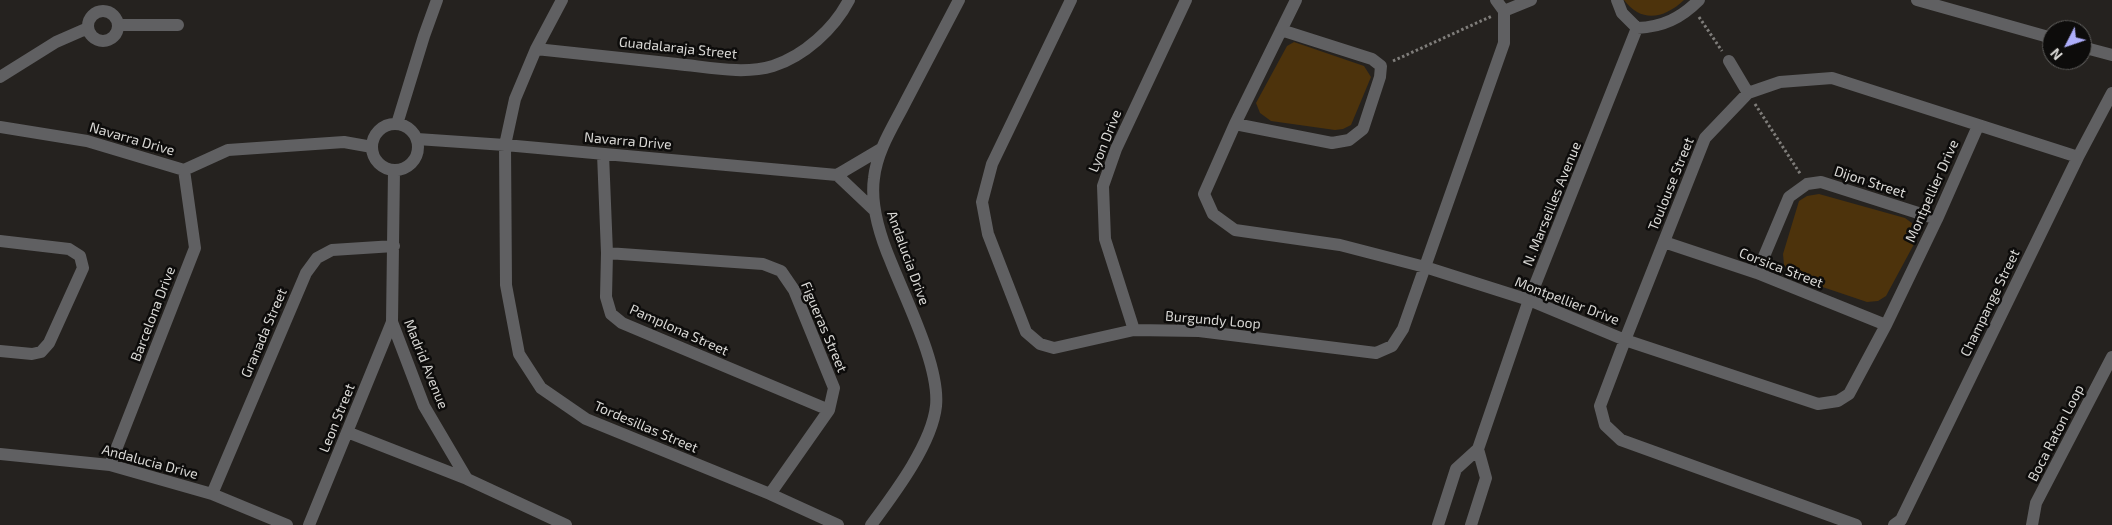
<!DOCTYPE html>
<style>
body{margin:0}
#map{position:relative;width:2112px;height:525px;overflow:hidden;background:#25221f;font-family:"Exo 2",sans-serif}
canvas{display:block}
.north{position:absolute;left:2042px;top:20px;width:50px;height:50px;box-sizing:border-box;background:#0d0c0b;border:1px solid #5f5e5c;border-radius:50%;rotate:229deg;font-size:14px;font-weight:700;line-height:20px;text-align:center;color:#d9d8d5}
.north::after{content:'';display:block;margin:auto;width:18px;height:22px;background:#aeaefb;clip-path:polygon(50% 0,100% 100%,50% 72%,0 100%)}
</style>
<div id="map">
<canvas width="2112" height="525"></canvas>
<div class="north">N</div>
</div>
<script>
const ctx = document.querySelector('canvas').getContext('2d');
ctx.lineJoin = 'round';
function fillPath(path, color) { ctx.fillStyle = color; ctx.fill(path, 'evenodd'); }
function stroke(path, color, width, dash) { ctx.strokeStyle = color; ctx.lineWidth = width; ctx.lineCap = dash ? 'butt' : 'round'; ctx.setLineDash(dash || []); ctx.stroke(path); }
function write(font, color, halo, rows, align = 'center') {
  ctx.font = font + ' "Exo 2",sans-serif'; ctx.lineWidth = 5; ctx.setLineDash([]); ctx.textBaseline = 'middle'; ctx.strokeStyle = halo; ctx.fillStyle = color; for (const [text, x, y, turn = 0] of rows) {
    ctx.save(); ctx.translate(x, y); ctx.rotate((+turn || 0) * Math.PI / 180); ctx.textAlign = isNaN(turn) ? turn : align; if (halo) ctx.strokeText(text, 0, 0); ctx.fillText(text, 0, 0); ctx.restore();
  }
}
fillPath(new Path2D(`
 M1624,0H1684C1664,19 1641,23 1624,0Z
 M1294,42L1364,66L1371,77L1351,125L1343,129L1335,130L1271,121L1260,113L1256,103L1287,46Z
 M1819,194L1905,218L1916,226L1920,233L1886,296L1878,301L1867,302L1790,276L1784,265L1783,254L1799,201L1807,196Z`), '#4d330c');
stroke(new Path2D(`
 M1699,17L1722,51
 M1393,61L1492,16
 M1755,104L1801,175`), '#7f7d7a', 3, [2.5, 2.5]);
stroke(new Path2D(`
 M562,0L536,49L515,99L505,145L506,285L519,354L541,388L586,419L770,494L838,525
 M1071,0L992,164L982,202L988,234L1026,332L1040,344L1054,348L1134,330L1199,331L1376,353L1392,346L1403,329L1504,43V11L1496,0
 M1296,0L1235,124L1204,194L1213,214L1235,230L1340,245L1425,267L1529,300L1625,340L1818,404L1838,401L1849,394L1886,325L1937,219L1978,126
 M1617,0L1622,13L1637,28C1663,27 1681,18 1699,0
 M1917,0L2052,38
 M1504,11L1531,0
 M88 26a15 15 0 1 1 30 0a15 15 0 1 1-30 0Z
 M118,25H178
 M2082,47L2112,55
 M536,49C583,54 630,59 677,64C708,67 743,75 773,66C804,56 834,29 849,0
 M1729,61L1748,93
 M0,77L56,42L88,28
 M397,124L424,36L437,0
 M1235,124L1332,143L1349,140L1363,129L1380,77L1381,66L1372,59L1281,30
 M372 147a23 23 0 1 1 46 0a23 23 0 1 1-46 0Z
 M0,127L87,141L184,170L228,150L344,142L372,147
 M417,139L505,145L837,175
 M603,154L607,253L606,297L611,314L622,323L829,410
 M394,170L392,322L424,406L467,479L566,525
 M837,175L875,211
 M837,175L881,149
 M0,241L69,249L80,256L83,268L49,343L41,352L32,354L0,351
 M1664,242L1757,273L1886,325
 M607,253L763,264L781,271L794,290L834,388L829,410L770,494
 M1757,273L1789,197L1807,184L1821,182L1937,219
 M1134,330L1105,239L1103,186L1116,149L1186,0
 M347,432L467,479
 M0,454L110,465L212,494L287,525
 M110,465L195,248L184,170
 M212,494L306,273L317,258L332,250L394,246
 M309,525L392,322
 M871,525C894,494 932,444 936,406C940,367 906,300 891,262C880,236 870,206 874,178C877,150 894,125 906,101C924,67 941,34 959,0
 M1438,525L1456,469L1478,449L1529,300L1637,28
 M1471,525L1486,478L1478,449
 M1856,525L1621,440L1605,425L1600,406L1625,340L1705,138L1748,93L1780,82L1832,78L2078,157
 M1894,525L1901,520L2078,157L2112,93
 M2032,525L2036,503L2112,357`), '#606062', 12);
write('14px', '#d9d8d5', '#0d0c0b', [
 ["Guadalaraja Street",678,48,6],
 ["Navarra Drive",132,139,16],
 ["Navarra Drive",628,141,5],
 ["Lyon Drive",1105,141,-68],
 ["Dijon Street",1870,182,18],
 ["Toulouse Street",1671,184,-68],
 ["Montpellier Drive",1932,191,-66],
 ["N. Marseilles Avenue",1552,204,-68],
 ["Andalucia Drive",908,258,70],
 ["Corsica Street",1781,268,21],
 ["Montpellier Drive",1567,301,21],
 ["Champange Street",1990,303,-64],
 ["Barcelona Drive",153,314,-69],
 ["Burgundy Loop",1213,320,5],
 ["Figueras Street",824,327,67],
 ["Pamplona Street",679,330,24],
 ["Granada Street",264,333,-67],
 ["Madrid Avenue",426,364,68],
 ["Leon Street",337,418,-68],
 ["Tordesillas Street",646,427,23],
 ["Boca Raton Loop",2056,433,-63],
 ["Andalucia Drive",150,462,15]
]);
</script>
